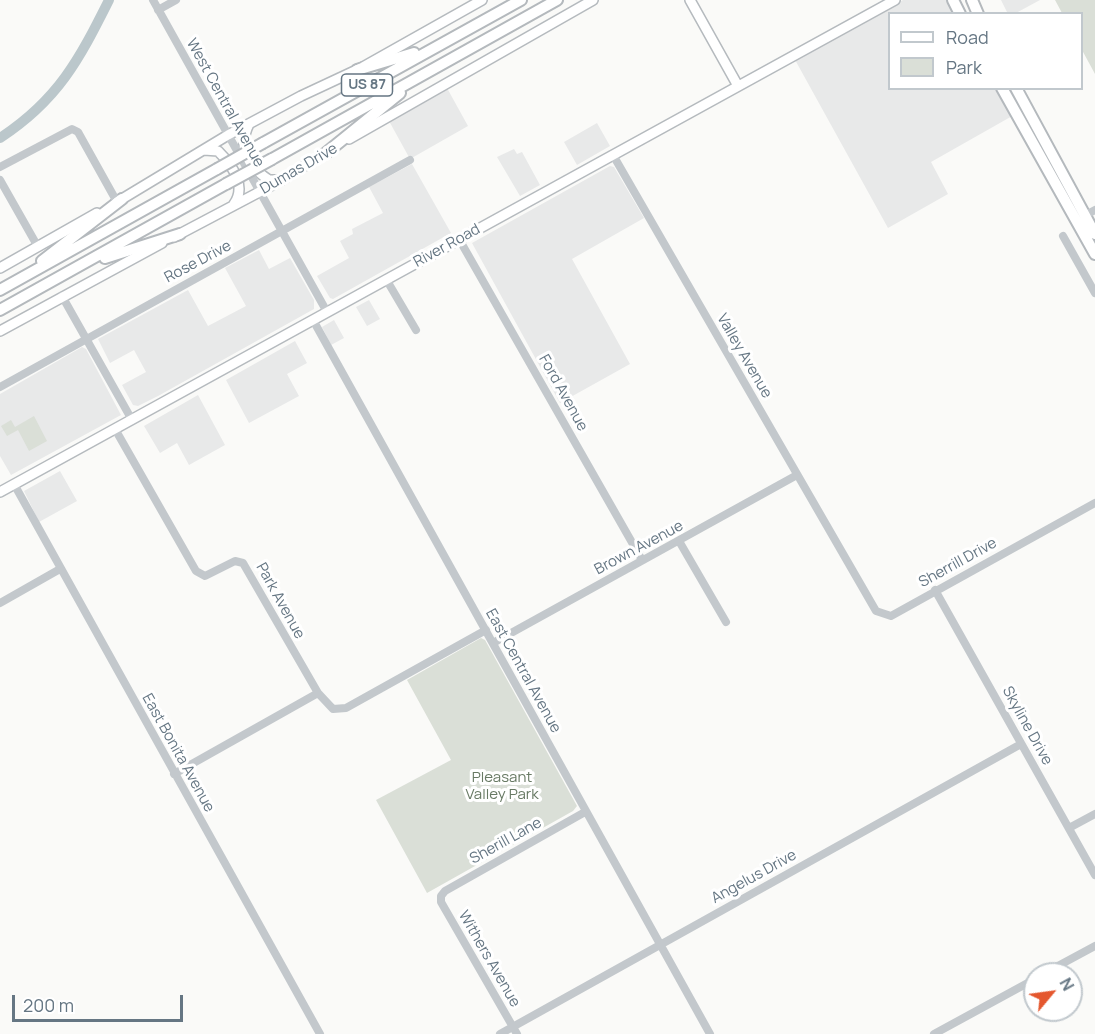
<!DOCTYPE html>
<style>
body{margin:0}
#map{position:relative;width:1095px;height:1034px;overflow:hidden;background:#fafaf8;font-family:Manrope,sans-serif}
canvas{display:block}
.legend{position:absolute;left:888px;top:12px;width:195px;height:78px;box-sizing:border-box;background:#fff;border:2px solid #c1c8cd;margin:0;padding:8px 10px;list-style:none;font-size:18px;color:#657683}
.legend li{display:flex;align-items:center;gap:12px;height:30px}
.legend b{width:30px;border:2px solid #c1c8cd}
.north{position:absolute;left:1023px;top:962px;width:60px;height:60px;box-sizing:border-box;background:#fff;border:2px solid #c1c8cd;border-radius:50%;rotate:61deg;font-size:16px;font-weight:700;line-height:24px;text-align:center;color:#657683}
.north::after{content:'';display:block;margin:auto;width:21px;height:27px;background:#e4572e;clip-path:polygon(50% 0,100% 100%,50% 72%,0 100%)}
.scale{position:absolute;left:12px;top:995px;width:171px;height:27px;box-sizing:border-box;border:3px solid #657683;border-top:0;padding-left:8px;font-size:18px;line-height:21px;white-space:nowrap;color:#657683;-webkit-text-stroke:4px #fff;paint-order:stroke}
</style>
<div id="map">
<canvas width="1095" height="1034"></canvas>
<ul class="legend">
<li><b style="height:8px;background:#fff"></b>Road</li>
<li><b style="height:16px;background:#dadfd7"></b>Park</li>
</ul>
<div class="north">N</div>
<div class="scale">200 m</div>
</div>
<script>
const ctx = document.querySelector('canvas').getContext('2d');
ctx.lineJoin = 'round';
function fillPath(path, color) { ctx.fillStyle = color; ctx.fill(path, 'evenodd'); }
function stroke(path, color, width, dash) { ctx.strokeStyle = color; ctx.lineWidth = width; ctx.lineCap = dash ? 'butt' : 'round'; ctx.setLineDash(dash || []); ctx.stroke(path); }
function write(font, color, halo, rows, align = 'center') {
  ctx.font = font + ' Manrope,sans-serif'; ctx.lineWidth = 6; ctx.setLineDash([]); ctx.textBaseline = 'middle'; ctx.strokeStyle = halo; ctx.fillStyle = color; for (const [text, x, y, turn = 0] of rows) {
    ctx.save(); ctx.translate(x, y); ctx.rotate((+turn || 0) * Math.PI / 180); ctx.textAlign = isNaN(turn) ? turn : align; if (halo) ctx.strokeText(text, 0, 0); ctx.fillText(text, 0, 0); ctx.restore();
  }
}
fillPath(new Path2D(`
 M903,0H950L958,13L890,14V88L999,89L1014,115L931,162L948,194L888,228L794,58Z
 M1001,0H1040L1016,13L1008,14Z
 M447,88L468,126L410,159L389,121Z
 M597,123L610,146L577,165L564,142Z
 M514,149L517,154L522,152L540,185L520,196L497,157Z
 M412,164L451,233L333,299L330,298L317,276L349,258L340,241L353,234L352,229L383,213L369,187Z
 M610,166L614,167L644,218L572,259L630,364L560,403L472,243Z
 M259,250L269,269L290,258L314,300V309L158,396L138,406L133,405L122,385L146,372L134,350L110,363L98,339L188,290L208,326L246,306L225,268Z
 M369,300L380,319L367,326L356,307Z
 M334,320L344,338L331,345L322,327Z
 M295,341L307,363L287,374L299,396L249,423L226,380Z
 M82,347L86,349L121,415L11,475L0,456V394Z
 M198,395L225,445L189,465L177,443L160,453L144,426Z
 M60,471L77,501L39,522L24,491Z`), '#e8e9e9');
fillPath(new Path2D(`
 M1055,0H1095V74L1082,50V14L1062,13Z
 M34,416L47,441L29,451L18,430L7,436L1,426L11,420L15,427Z
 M481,638L485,640L577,806L573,811L427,893L376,800L451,760L407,680Z`), '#dadfd7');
stroke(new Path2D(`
 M0,138C58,100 79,60 109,0`), '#bbc7cb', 10);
const major = new Path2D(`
 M690,0L738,86
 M249,124C237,148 248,166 269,180H280
 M349,139L593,0
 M204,150L218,151C232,165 247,186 234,204
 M117,202L228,135L301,96L363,67L482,0
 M174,237L282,180L332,149
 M0,268L97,213
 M0,331L162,243
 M0,492L895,0`);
const highway = new Path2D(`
 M953,0L960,14
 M972,0L978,14
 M357,70L414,53
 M1002,88L1095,254
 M1016,88L1095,234
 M263,143L521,0
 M326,153L400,93
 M272,159L557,0
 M105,258L180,234
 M42,261L122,199
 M0,290L217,169
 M0,310L226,184`);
stroke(major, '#b5babe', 12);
stroke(highway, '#b4b9bd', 14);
stroke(new Path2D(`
 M153,0L327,312
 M158,10L176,0
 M613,155L876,611L891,616L1095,503
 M0,167L72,129L78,132L117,202
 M0,180L38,247
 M1082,217L1095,210
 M1063,236L1095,293
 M459,239L642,560
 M386,279L416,330
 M62,296L132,420
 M313,320L710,1034
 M0,387L410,160
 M115,429L196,571L205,576L235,561L243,563L318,693L333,709L346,708L486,630
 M14,484L320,1034
 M679,541L726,622
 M935,590L1095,875
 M0,603L60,569
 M493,643L797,475
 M174,774L318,693
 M1069,828L1095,814
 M1043,974L1095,946
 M500,1034L1021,744
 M517,1034L441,902V896L445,891L585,812
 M934,1034L1035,979`), '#c3c8cc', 8);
stroke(major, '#fff', 9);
stroke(highway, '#fff', 10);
const highwayBridge = new Path2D(`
 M217,169L263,143
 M226,184L272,159`);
stroke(highwayBridge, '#b4b9bd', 14, []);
stroke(highwayBridge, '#fff', 10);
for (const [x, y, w] of [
 [367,85,51]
]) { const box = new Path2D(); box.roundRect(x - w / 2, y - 11, w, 22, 4.5); ctx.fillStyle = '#fff'; ctx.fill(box); stroke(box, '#657683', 1.5); }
write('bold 14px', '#657683', null, [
 ["US 87",367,85]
]);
write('15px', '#657683', '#fff', [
 ["West Central Avenue",225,103,61],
 ["Dumas Drive",299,169,-30],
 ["River Road",447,246,-29],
 ["Rose Drive",198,262,-28],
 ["Valley Avenue",744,356,60],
 ["Ford Avenue",563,393,61],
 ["Brown Avenue",639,548,-28],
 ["Sherrill Drive",958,563,-29],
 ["Park Avenue",280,601,61],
 ["East Central Avenue",523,671,61],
 ["Skyline Drive",1027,726,61],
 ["East Bonita Avenue",178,753,61],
 ["Sherill Lane",506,841,-29],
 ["Angelus Drive",754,877,-29],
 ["Withers Avenue",489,959,60]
]);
write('15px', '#687a64', '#fff', [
 ["Pleasant",502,778],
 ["Valley Park",502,795]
]);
</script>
